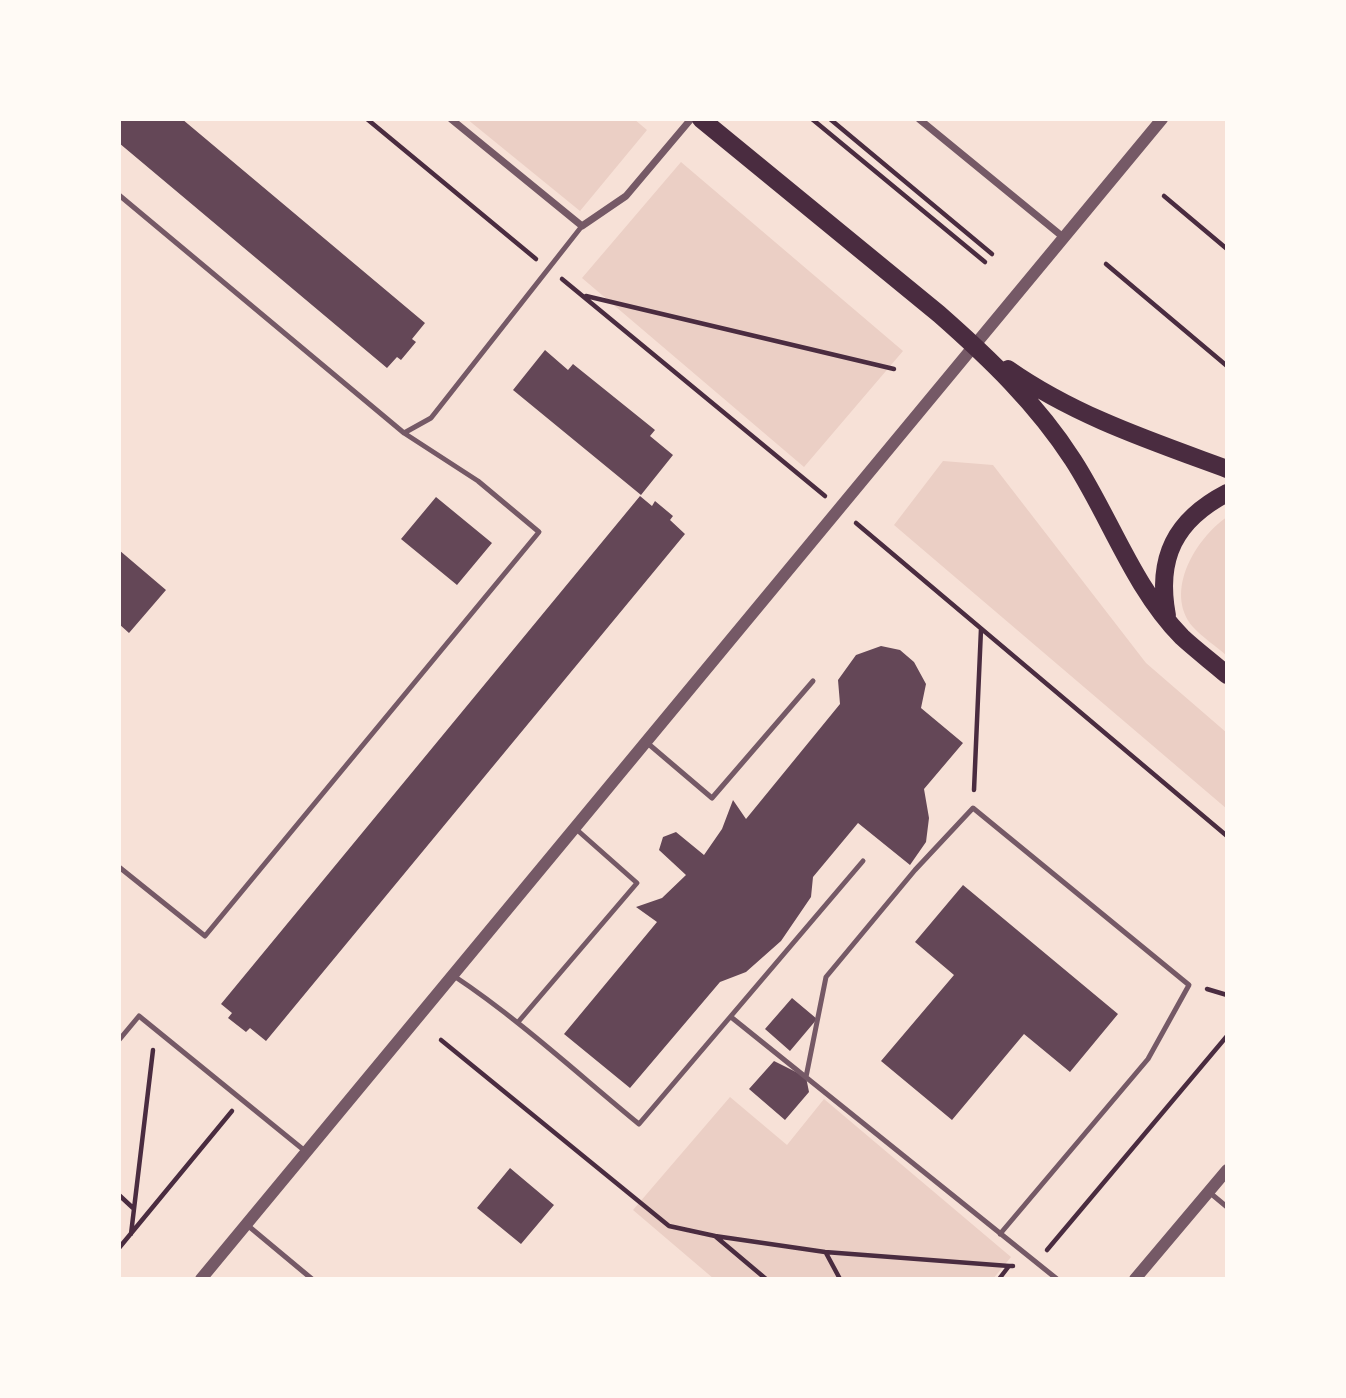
<!DOCTYPE html>
<style>
body{margin:0}
#map{position:relative;width:1346px;height:1398px;overflow:hidden;background:#f7e1d7;font-family:Inter,sans-serif}
canvas{display:block}
.frame{position:absolute;inset:0;border:121px solid #fffaf5;pointer-events:none}
</style>
<div id="map">
<canvas width="1346" height="1398"></canvas>
<div class="frame"></div>
</div>
<script>
const ctx = document.querySelector('canvas').getContext('2d');
ctx.lineJoin = 'round';
function fillPath(path, color) { ctx.fillStyle = color; ctx.fill(path, 'evenodd'); }
function stroke(path, color, width, dash) { ctx.strokeStyle = color; ctx.lineWidth = width; ctx.lineCap = dash ? 'butt' : 'round'; ctx.setLineDash(dash || []); ctx.stroke(path); }
fillPath(new Path2D(`
 M467,119H634L647,130L580,211Z
 M681,162L903,351L804,467L582,278Z
 M943,461L993,465L1146,663L1227,733V809L894,525Z
 M1227,517V656C1216,646 1203,638 1193,627C1163,592 1196,538 1227,517Z
 M730,1097L787,1145L824,1099L1011,1257L993,1279H714L633,1210Z`), '#ebcfc5');
fillPath(new Path2D(`
 M119,119H182L425,323L412,339L416,342L401,360L397,357L387,368L119,143Z
 M545,350L568,370L573,364L655,430L650,436L673,455L641,495L513,390Z
 M640,496L652,506L655,501L673,516L670,520L685,534L266,1041L250,1028L246,1032L228,1018L232,1013L221,1004Z
 M436,497L492,543L457,585L401,539Z
 M119,550L166,590L129,633L119,624Z
 M881,646L900,650L914,662L926,684L921,708L963,743L924,789L929,818L926,842L910,865L858,823L813,877L811,897L781,941L746,972L720,982L630,1088L564,1034L657,922L636,907L662,898L686,875L659,850L663,837L676,832L704,855L722,829L733,800L746,819L840,704L838,680L856,655Z
 M963,885L1118,1014L1070,1072L1024,1034L952,1120L881,1061L954,975L915,942Z
 M792,998L817,1019L790,1051L765,1029Z
 M774,1061L806,1077L809,1092L785,1120L749,1089Z
 M510,1168L554,1205L521,1244L477,1208Z`), '#644757');
stroke(new Path2D(`
 M367,119L536,259
 M812,119L985,262
 M830,119L992,254
 M1164,196L1227,249
 M1106,264L1227,366
 M562,279L825,496
 M586,296L894,369
 M856,523L1227,836
 M974,790L981,629
 M1207,989L1227,995
 M441,1040L669,1226L715,1236L766,1279
 M119,1195L133,1208
 M131,1234L153,1050
 M715,1236L825,1252L1009,1266
 M119,1248L232,1111
 M1047,1250L1227,1036
 M826,1253L840,1279
 M999,1279L1009,1266H1013`), '#4a2c40', 4.5);
stroke(new Path2D(`
 M119,195L404,433L431,418L582,226
 M645,741L712,798L813,681
 M119,867L205,936L539,532L478,481L404,433
 M454,976C520,1020 578,1074 639,1124L863,861
 M731,1017L1057,1279
 M519,1021L637,883L576,829
 M119,1040L139,1016L305,1151
 M806,1077L826,977L915,870L973,808L1189,985L1148,1059L1000,1234
 M1209,1192L1227,1207
 M246,1224L312,1279`), '#755966', 5);
stroke(new Path2D(`
 M451,119L582,226L626,196L691,119
 M919,119L1063,237`), '#755966', 7);
stroke(new Path2D(`
 M201,1279L1162,119
 M1135,1279L1227,1170`), '#755966', 12);
stroke(new Path2D(`
 M701,119L939,314C989,358 1037,404 1073,460C1110,517 1133,587 1182,637C1196,650 1212,662 1227,675
 M1008,369C1075,416 1151,441 1227,469
 M1167,616C1156,558 1175,520 1227,493`), '#4a2c40', 18);
</script>
